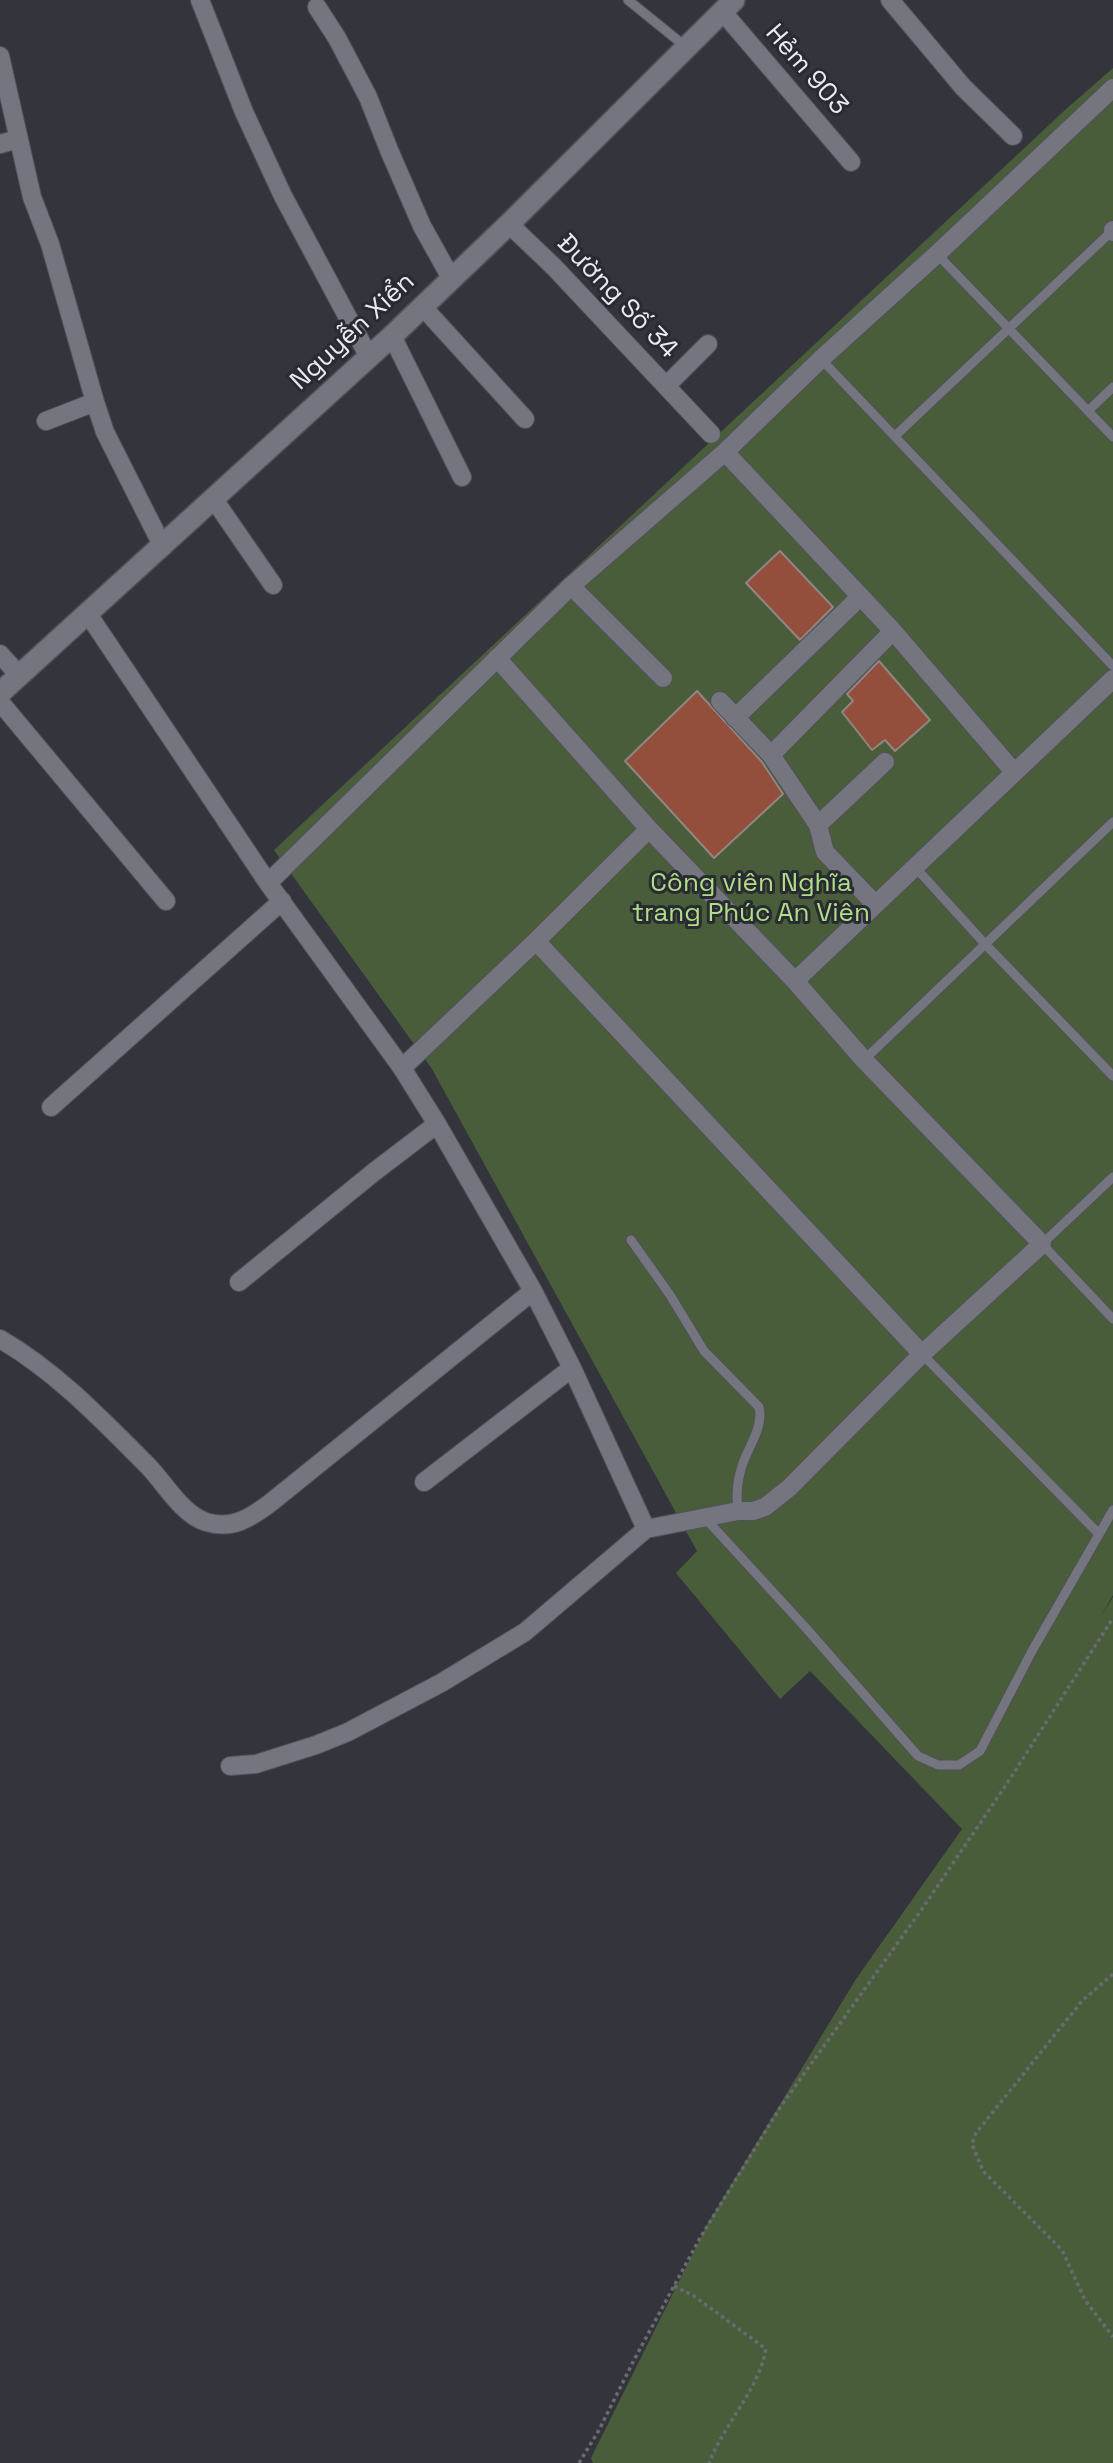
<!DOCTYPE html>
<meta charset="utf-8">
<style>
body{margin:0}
canvas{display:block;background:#33343c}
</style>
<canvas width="1113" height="2463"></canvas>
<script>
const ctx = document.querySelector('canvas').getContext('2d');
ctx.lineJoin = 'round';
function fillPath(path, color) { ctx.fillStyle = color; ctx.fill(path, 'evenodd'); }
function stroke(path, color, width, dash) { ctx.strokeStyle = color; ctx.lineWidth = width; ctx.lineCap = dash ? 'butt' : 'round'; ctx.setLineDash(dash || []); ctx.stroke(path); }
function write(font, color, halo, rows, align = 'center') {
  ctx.font = font + ' "Space Grotesk",sans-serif'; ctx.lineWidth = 6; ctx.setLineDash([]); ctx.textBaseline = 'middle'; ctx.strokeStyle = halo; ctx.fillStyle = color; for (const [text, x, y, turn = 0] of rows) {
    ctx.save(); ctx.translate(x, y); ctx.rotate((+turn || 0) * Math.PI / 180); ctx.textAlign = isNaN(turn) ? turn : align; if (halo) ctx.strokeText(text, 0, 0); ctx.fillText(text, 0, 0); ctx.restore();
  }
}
fillPath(new Path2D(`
 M1113,68V1595L1100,1618L1113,1597V2463H593L591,2458L708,2223L856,1979L962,1829L810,1671L780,1699L676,1573L697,1551L432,1069L274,850L1065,110Z`), '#495d3a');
const building = new Path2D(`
 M780,551L833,607L800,640L746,583Z
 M879,661L930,720L895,751L885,740L872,750L842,712L853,701L847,694Z
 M697,691L762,762L783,794L714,858L625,761Z`);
fillPath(building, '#944e3c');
stroke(building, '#918683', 2);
const lane = new Path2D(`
 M628,0L686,47
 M937,254L1113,437
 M821,359L1113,666
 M1088,411L1113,387
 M895,436L1112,231
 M915,867L986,945L1113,1076
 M864,1060L1113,822
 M1113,1177L1042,1244L1113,1319
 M631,1240L670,1295L704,1351L759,1407C764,1427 748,1447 742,1466C737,1481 736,1495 738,1511
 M922,1354L1099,1534
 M705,1518L805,1627L918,1756L938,1765H959L980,1751L1032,1651L1113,1510`);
const street = new Path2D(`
 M200,0L244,112L283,196L369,357
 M890,0L963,87L1013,136
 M317,7L337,38L368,97L389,150L422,226L451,278
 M722,11L851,162
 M0,56L32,197L50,244L95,402L105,432L163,547
 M0,144L18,139
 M509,224L554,267L711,434
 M1113,230V232
 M422,306L525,419
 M392,336L462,477
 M666,386L708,344
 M46,421L95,402
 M725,452L893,631L1014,772
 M213,498L273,585
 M571,586L663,678
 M88,614L268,883L402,1068L437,1124L533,1291L572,1368L646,1529L525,1632L441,1683L348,1732L316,1745L256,1764L230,1766
 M0,654L19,675
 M497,658L649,829L795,981L864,1060L1042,1244L922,1354L789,1488L765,1507L753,1511H738L646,1529
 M720,701L771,755L818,825L825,852L875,904
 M0,702L166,901
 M735,718L860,597
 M771,755L893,631
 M818,825L885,762
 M268,883L571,586L725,452L821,359L937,254L1113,88
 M536,941L922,1354
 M795,981L1113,679
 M402,1068L536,941L649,829
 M51,1107L282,901
 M239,1282L374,1172L437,1124
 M0,1339C57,1372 103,1421 149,1467C166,1485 182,1514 206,1522C232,1530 250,1518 269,1504L533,1291
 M424,1482L572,1368`);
const secondary = new Path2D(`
 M0,693L392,336L509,224L734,0`);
stroke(lane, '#515259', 11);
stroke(street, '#515259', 20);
stroke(secondary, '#515259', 24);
stroke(new Path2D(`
 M1113,1974L1082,2001L976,2133L972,2144L983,2171L1062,2250L1085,2300L1113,2337
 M674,2286L694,2296L766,2349C758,2391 724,2424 709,2463
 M579,2463L599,2430L634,2360L700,2238L781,2106L922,1909L1006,1785L1113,1618`), '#6a6b72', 3.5, [3.5, 3.5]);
stroke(lane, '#74757f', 9);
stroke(street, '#74757f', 18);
stroke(secondary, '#74757f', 21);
write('26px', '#eaebf1', '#292a32', [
 ["Hẻm 903",806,70,49],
 ["Đường Số 34",617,297,46],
 ["Nguyễn Xiển",353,332,-43]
]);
write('26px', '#aedf86', '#292a32', [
 ["Công viên Nghĩa",751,884],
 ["trang Phúc An Viên",751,914]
]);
</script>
